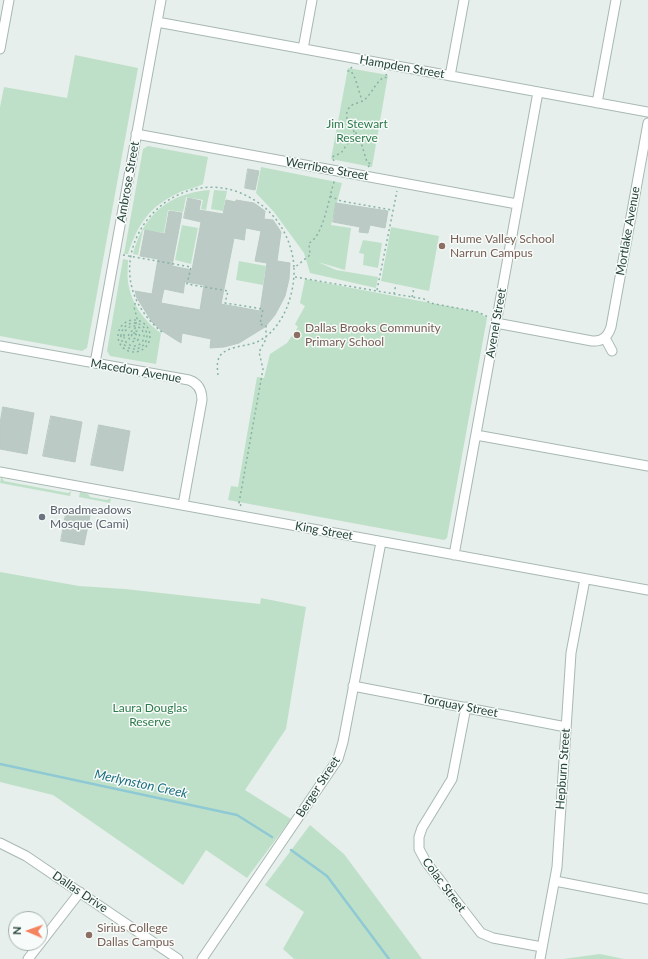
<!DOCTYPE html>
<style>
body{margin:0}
#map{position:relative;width:648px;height:959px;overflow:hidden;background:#e6efeb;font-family:Lato,sans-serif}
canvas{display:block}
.north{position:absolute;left:8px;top:911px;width:40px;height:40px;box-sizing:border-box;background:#f7fbf9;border:1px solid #a3b1ad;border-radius:50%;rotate:272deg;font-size:11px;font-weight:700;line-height:16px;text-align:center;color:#24423a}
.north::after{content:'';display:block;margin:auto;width:14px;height:18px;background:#f4845f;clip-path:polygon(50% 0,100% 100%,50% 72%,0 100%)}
</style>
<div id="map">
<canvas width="648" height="959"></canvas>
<div class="north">N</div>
</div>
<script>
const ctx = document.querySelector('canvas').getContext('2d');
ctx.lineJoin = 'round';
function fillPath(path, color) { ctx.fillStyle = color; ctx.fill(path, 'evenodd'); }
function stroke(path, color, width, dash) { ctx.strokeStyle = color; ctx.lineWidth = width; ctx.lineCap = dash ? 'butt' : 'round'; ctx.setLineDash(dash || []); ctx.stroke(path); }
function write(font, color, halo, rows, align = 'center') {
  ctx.font = font + ' Lato,sans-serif'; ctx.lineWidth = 3; ctx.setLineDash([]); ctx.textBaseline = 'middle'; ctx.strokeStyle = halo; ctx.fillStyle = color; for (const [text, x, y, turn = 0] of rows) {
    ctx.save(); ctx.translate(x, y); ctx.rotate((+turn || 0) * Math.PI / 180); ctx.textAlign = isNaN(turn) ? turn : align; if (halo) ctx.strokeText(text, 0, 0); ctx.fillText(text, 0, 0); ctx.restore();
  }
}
fillPath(new Path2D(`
 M75,55L138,68L87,348L82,351L0,336V107L4,87L67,98Z
 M348,68L388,75L372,167L331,159Z
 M148,146L208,157L203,184C196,188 187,189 180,192C150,206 138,223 128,254H124L143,149Z
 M261,167L342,183L331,225L351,228L345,270L318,262L336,270L378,277L376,288L310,273L304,253L274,212L256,193Z
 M210,190L206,210L201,209L203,200L186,197L183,212L168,210L164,233L143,230L138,255L133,254C143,215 169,193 210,190Z
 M214,190L227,191L223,211L211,209Z
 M182,225L198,228L191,264L175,260Z
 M391,227L439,236L429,291L381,281Z
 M363,240L382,243L378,268L363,265L364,254L359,253Z
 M123,259L128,260C128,267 127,275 128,282C131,303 144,321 161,333L156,364L110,356L107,351Z
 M239,261L266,266L263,285L236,280Z
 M305,279L478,312L487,318L447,538L444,540L228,500L231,486L238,487L257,377L264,378L270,354L287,343L298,327L295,324L305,306L300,303Z
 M1,477L4,481L68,493L71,491L70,496L0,483Z
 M80,492L88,494L90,497L107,500L111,498L110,503L79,497Z
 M0,572L79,586L125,589L260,604L261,598L306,607L286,729L245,790L291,819L247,878L206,850L183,885L53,795L0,782Z
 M310,825L344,854L422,959H294L283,949L304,912L265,885Z
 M600,954L624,959H563Z`), '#bfe0c8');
stroke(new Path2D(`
 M0,764L237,815L272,837
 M291,850L327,876L389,959`), '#8ec9d4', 2.5);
const building = new Path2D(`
 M248,169L259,171L255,190L245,188Z
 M188,198L201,201L199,210L223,214L226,200L236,202V200L254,203L265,211L264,219L273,220L281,232L277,261L290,263L289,279L285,296L275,315L265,327L239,343L224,347L210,348L211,339L182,333L181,343L162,331L152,322L137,298L135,291L152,294L158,259L140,256L145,230L165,234L169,211L182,213L172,266L192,270L201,222L184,218ZM246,228L261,231L255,261L267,263L260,311L221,304L234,238L244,240ZM185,282L204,285L200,310L161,303L164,289L183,293Z
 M336,203L388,211L385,228L370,225L368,233L359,232L360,227L333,222Z
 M3,407L34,413L27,454L0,449V424Z
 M51,416L82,422L75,462L43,456Z
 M99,425L130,431L123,471L91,465Z
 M67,508L91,511L84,545L61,541Z`);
fillPath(building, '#bbcac4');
stroke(building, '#b8c9c2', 1);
const minor = new Path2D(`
 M157,22L648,112
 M0,49L9,0
 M303,49L312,0
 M450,76L464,0
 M597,103L616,0
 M136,134L517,204
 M496,323L592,341C603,342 608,336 611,327L648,123
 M605,338L612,351
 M0,346L189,380C198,383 202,390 202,400L183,505
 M95,363L161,0
 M476,435L648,466
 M0,472L648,590
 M454,555L538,92
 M353,686L566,727
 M466,707L452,779L422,828L419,837V849L426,862L481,933L493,938L542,947
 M0,843L26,856L178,959
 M555,881L648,899
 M28,959L80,892
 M202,959L338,759L343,742L381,542
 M540,959L557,867L571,653L585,579`);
stroke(minor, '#a8b8b2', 11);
stroke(new Path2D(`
 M352,67L348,71H351L355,78L362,101
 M355,133H358L367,162L371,164L368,167
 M334,161L332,157L341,153L355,133C349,124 340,112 354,104C357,103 361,102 363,101C372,94 375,83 384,77L387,78L386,74
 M330,196L341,201L392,210
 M123,255L191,267L187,284L228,291L225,303L263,309L260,324L266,326V339L259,352L263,369L239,503H241L240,508
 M295,277L424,299L430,303L478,312L488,317
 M377,290L397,191
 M394,294L396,284
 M412,297L414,288
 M118 336a16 16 0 1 1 32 0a16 16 0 1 1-32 0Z
 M121 336a13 13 0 1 1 26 0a13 13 0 1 1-26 0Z
 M124 336a10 10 0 1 1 20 0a10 10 0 1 1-20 0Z
 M128.5 336a5.5 5.5 0 1 1 11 0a5.5 5.5 0 1 1-11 0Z
 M162,332C76,262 179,139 264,207C282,222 293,245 294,268
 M131.5 336a2.5 2.5 0 1 1 5 0a2.5 2.5 0 1 1-5 0Z
 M134,334L137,318L134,307L136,301
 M218,375C217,367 216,357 224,352C233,346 247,346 257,342C283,330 295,294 294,268L310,255L309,243C324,236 329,195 335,179`), '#86b3a5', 1.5, [2, 3]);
stroke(minor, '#fff', 9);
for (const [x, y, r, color] of [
 [442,246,4,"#8d6e63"],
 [297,335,4,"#8d6e63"],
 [42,517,4,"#6b7280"],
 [89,935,4,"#8d6e63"]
]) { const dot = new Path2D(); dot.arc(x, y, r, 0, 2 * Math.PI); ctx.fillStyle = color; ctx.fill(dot); stroke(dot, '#f7fbf9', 1.5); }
write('12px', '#24423a', '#f7fbf9', [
 ["Hampden Street",402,67,10],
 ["Werribee Street",327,169,10],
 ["Ambrose Street",128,182,-80],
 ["Mortlake Avenue",628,231,-80],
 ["Avenel Street",496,323,-80],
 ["Macedon Avenue",136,371,10],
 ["King Street",324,531,10],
 ["Torquay Street",460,706,11],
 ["Hepburn Street",563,769,-86],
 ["Berger Street",318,787,-57],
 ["Colac Street",444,885,53],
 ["Dallas Drive",80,892,34]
]);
write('12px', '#2d7a4b', '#f7fbf9', [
 ["Jim Stewart",357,124],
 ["Reserve",357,138],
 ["Laura Douglas",150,708],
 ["Reserve",150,722]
]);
write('12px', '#785e54', '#f7fbf9', [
 ["Hume Valley School",450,239],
 ["Narrun Campus",450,253],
 ["Dallas Brooks Community",305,328],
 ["Primary School",305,342],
 ["Sirius College",97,928],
 ["Dallas Campus",97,942]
], 'left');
write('12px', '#5b616d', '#f7fbf9', [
 ["Broadmeadows",50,510],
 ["Mosque (Cami)",50,524]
], 'left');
write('italic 13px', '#1c6f80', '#f7fbf9', [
 ["Merlynston Creek",141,784,12]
]);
</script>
